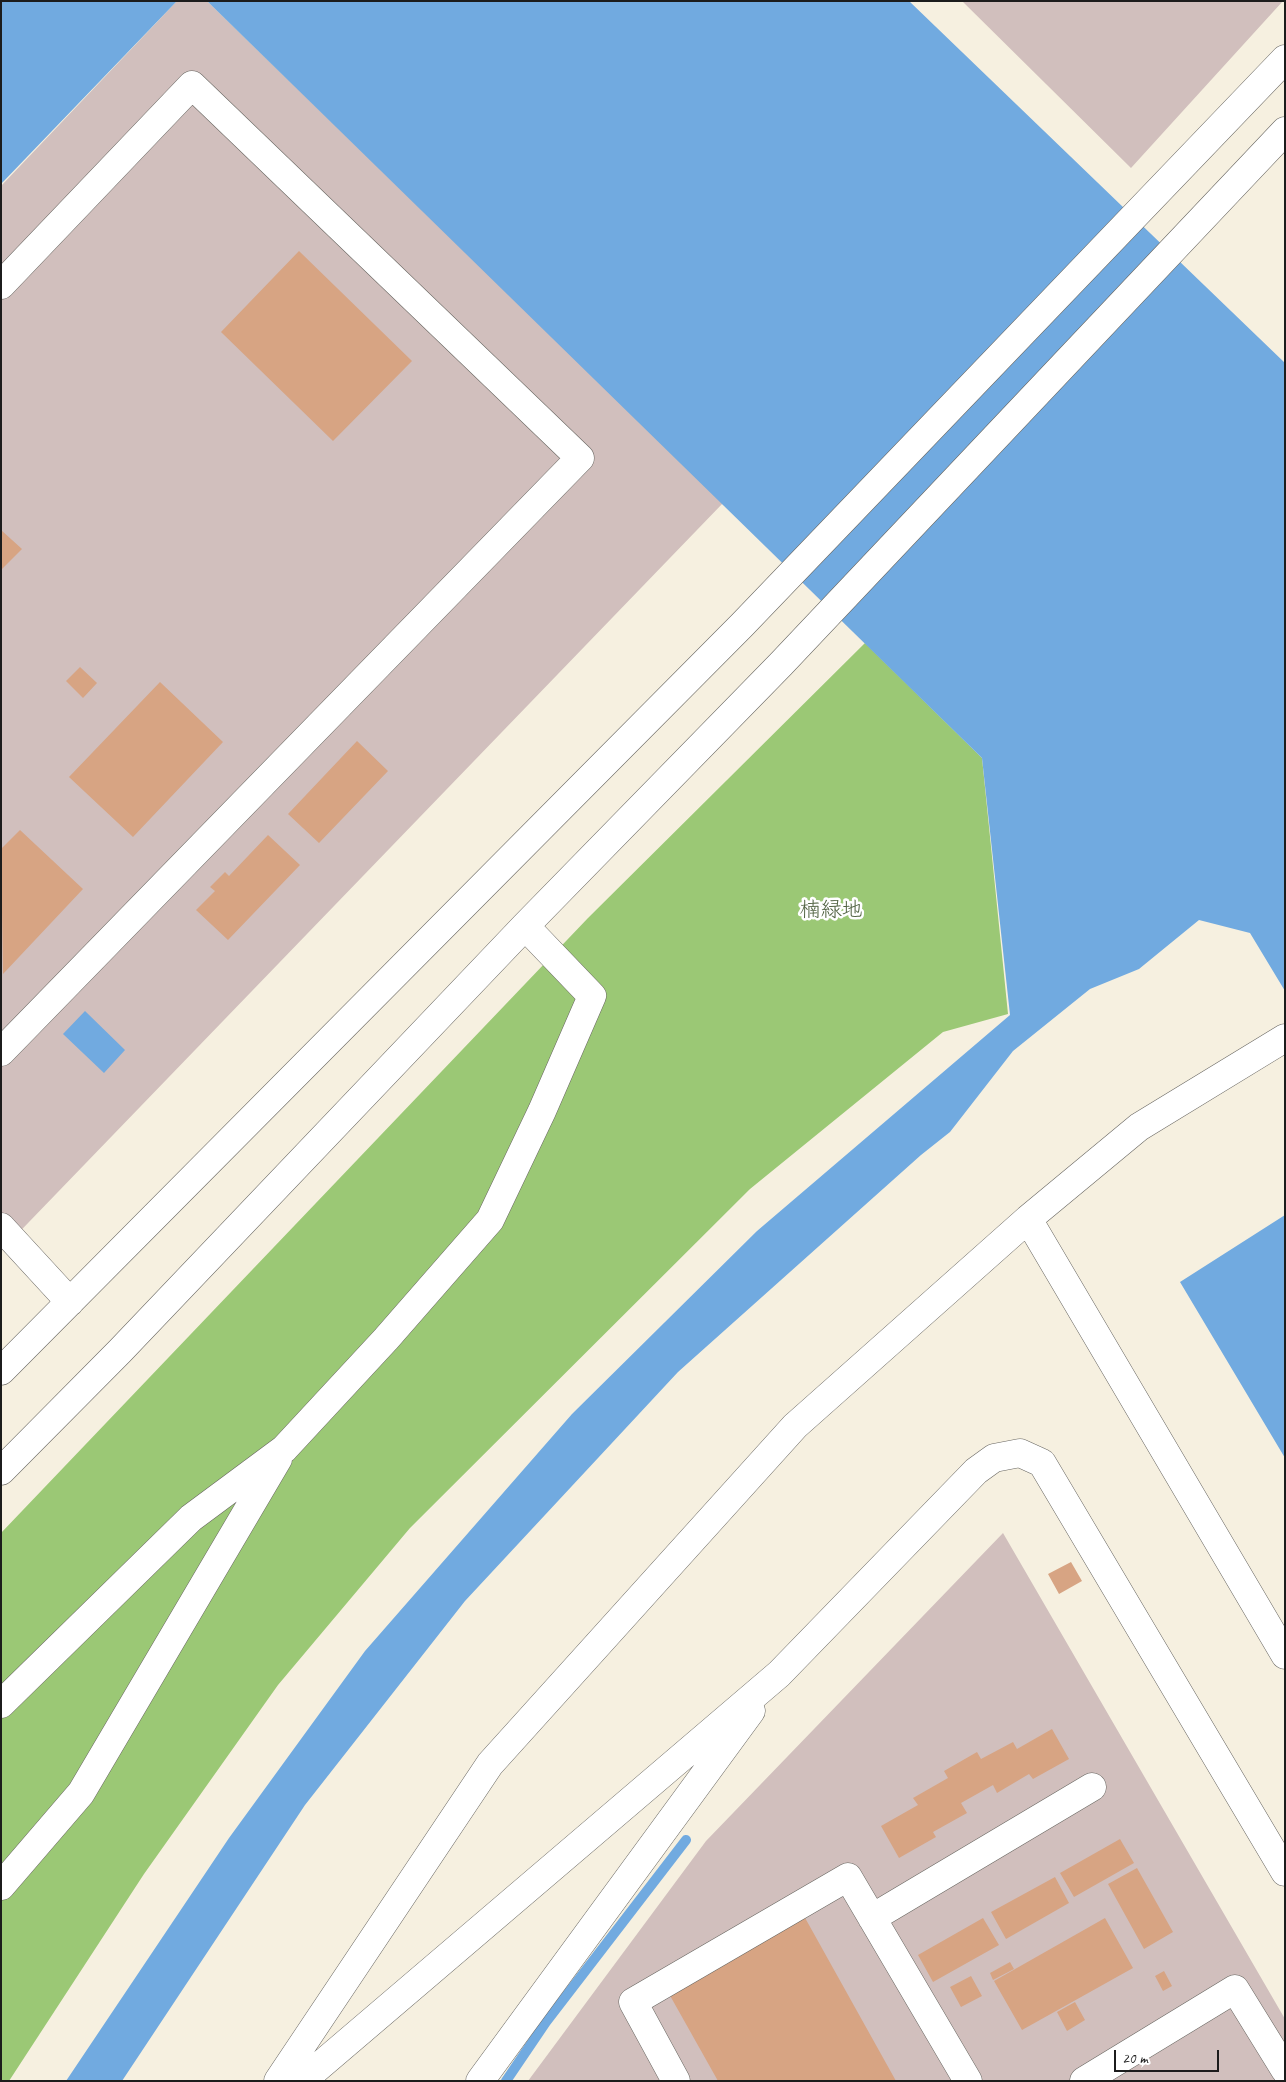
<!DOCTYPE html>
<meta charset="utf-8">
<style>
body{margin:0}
#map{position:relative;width:1286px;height:2082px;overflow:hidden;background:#f6f0e0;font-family:Caveat,sans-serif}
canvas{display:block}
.frame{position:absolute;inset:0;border:2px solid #1c1c1c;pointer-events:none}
.scale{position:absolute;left:1114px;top:2050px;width:105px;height:22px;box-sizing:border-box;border:2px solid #1c1c1c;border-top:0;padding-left:6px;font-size:15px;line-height:18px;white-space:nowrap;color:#1c1c1c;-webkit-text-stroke:4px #fff;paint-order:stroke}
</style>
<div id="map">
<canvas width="1286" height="2082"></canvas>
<div class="frame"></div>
<div class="scale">20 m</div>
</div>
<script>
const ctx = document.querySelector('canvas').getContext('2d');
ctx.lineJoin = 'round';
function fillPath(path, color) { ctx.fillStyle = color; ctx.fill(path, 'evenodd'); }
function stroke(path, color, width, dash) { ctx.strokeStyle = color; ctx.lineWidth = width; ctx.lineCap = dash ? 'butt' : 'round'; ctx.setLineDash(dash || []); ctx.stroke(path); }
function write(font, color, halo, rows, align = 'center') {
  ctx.font = font + ' Caveat,"Klee One",sans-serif'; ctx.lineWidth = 5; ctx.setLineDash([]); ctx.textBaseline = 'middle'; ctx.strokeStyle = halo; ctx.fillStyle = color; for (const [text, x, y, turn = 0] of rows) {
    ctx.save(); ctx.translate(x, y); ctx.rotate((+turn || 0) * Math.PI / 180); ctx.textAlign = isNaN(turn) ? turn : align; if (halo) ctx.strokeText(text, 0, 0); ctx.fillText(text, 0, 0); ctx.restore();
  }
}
fillPath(new Path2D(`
 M177,1H207L724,502L1,1251V186Z
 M962,1H1283L1131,168Z
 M1003,1533L1285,2019V2081H528L706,1841Z`), '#d1bfbd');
fillPath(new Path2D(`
 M865,643L982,758L1008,1014L943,1032L750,1189L410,1528L278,1685L144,1874L9,2081H1V1533L588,918Z`), '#9bc875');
fillPath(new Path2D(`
 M1,1H177L1,184Z
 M207,1H909L1285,363V991L1250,933L1199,920L1139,969L1090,989L1013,1051L950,1132L921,1155L678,1372L465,1601L305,1805L122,2081H66L229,1838L365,1651L572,1414L757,1231L1010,1015L982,758Z
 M85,1011L125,1050L104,1073L63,1034Z
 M1285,1215V1458L1180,1282Z`), '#71aae0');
stroke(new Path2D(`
 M506,2081L546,2022L686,1840`), '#71aae0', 10);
fillPath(new Path2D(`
 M299,251L412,361L333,441L221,332Z
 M1,530L22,549L1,570Z
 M80,667L97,683L83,698L66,681Z
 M160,682L223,742L133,837L69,777Z
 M357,741L388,771L319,843L288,814Z
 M20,830L83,889L3,974L1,849Z
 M268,835L300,865L228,940L196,910L215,891L210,887L225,872L229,876Z
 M1071,1562L1082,1581L1059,1594L1048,1574Z
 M1052,1729L1069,1759L1033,1779L1029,1774L997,1793L993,1785L961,1803L967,1813L933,1832L936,1837L899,1858L881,1826L918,1805L913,1798L948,1778L944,1771L977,1752L981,1759L1013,1742L1017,1749Z
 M1120,1839L1134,1863L1074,1897L1060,1873Z
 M1137,1868L1173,1932L1144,1949L1108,1884Z
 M1055,1877L1069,1903L1006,1939L991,1912Z
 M804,1916L896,2081H718L668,1992Z
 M983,1918L999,1945L933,1982L918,1955Z
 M1105,1918L1133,1968L1022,2030L994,1981Z
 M1010,1962L1014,1969L993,1980L990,1973Z
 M1164,1971L1172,1986L1163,1991L1155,1976Z
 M971,1976L982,1996L961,2007L950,1987Z
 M1075,2002L1085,2020L1067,2031L1057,2012Z`), '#d7a483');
const minor = new Path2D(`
 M1,285L192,85L580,458L1,1052
 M1028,1219L1285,1655
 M1,1227L70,1302
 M1,1371L742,625L1285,59
 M1,1471L120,1351L525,926L781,664L1285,131
 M1,1704L191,1518L284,1449L386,1339L490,1220L542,1111L592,996L525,926
 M1,1886L81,1793L278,1459
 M872,1918L1092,1787
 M278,2081L490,1764L795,1426L1028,1219L1139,1127L1285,1038
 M302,2081L779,1674L976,1471L994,1458L1020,1453L1042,1463L1285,1872
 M480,2081L751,1711
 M676,2081L633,2002L848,1877L968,2081
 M1084,2081L1235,1989L1285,2070`);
stroke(minor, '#686661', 29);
stroke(minor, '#fff', 28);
write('21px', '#4f6140', '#fff', [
 ["楠緑地",831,910]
]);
</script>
